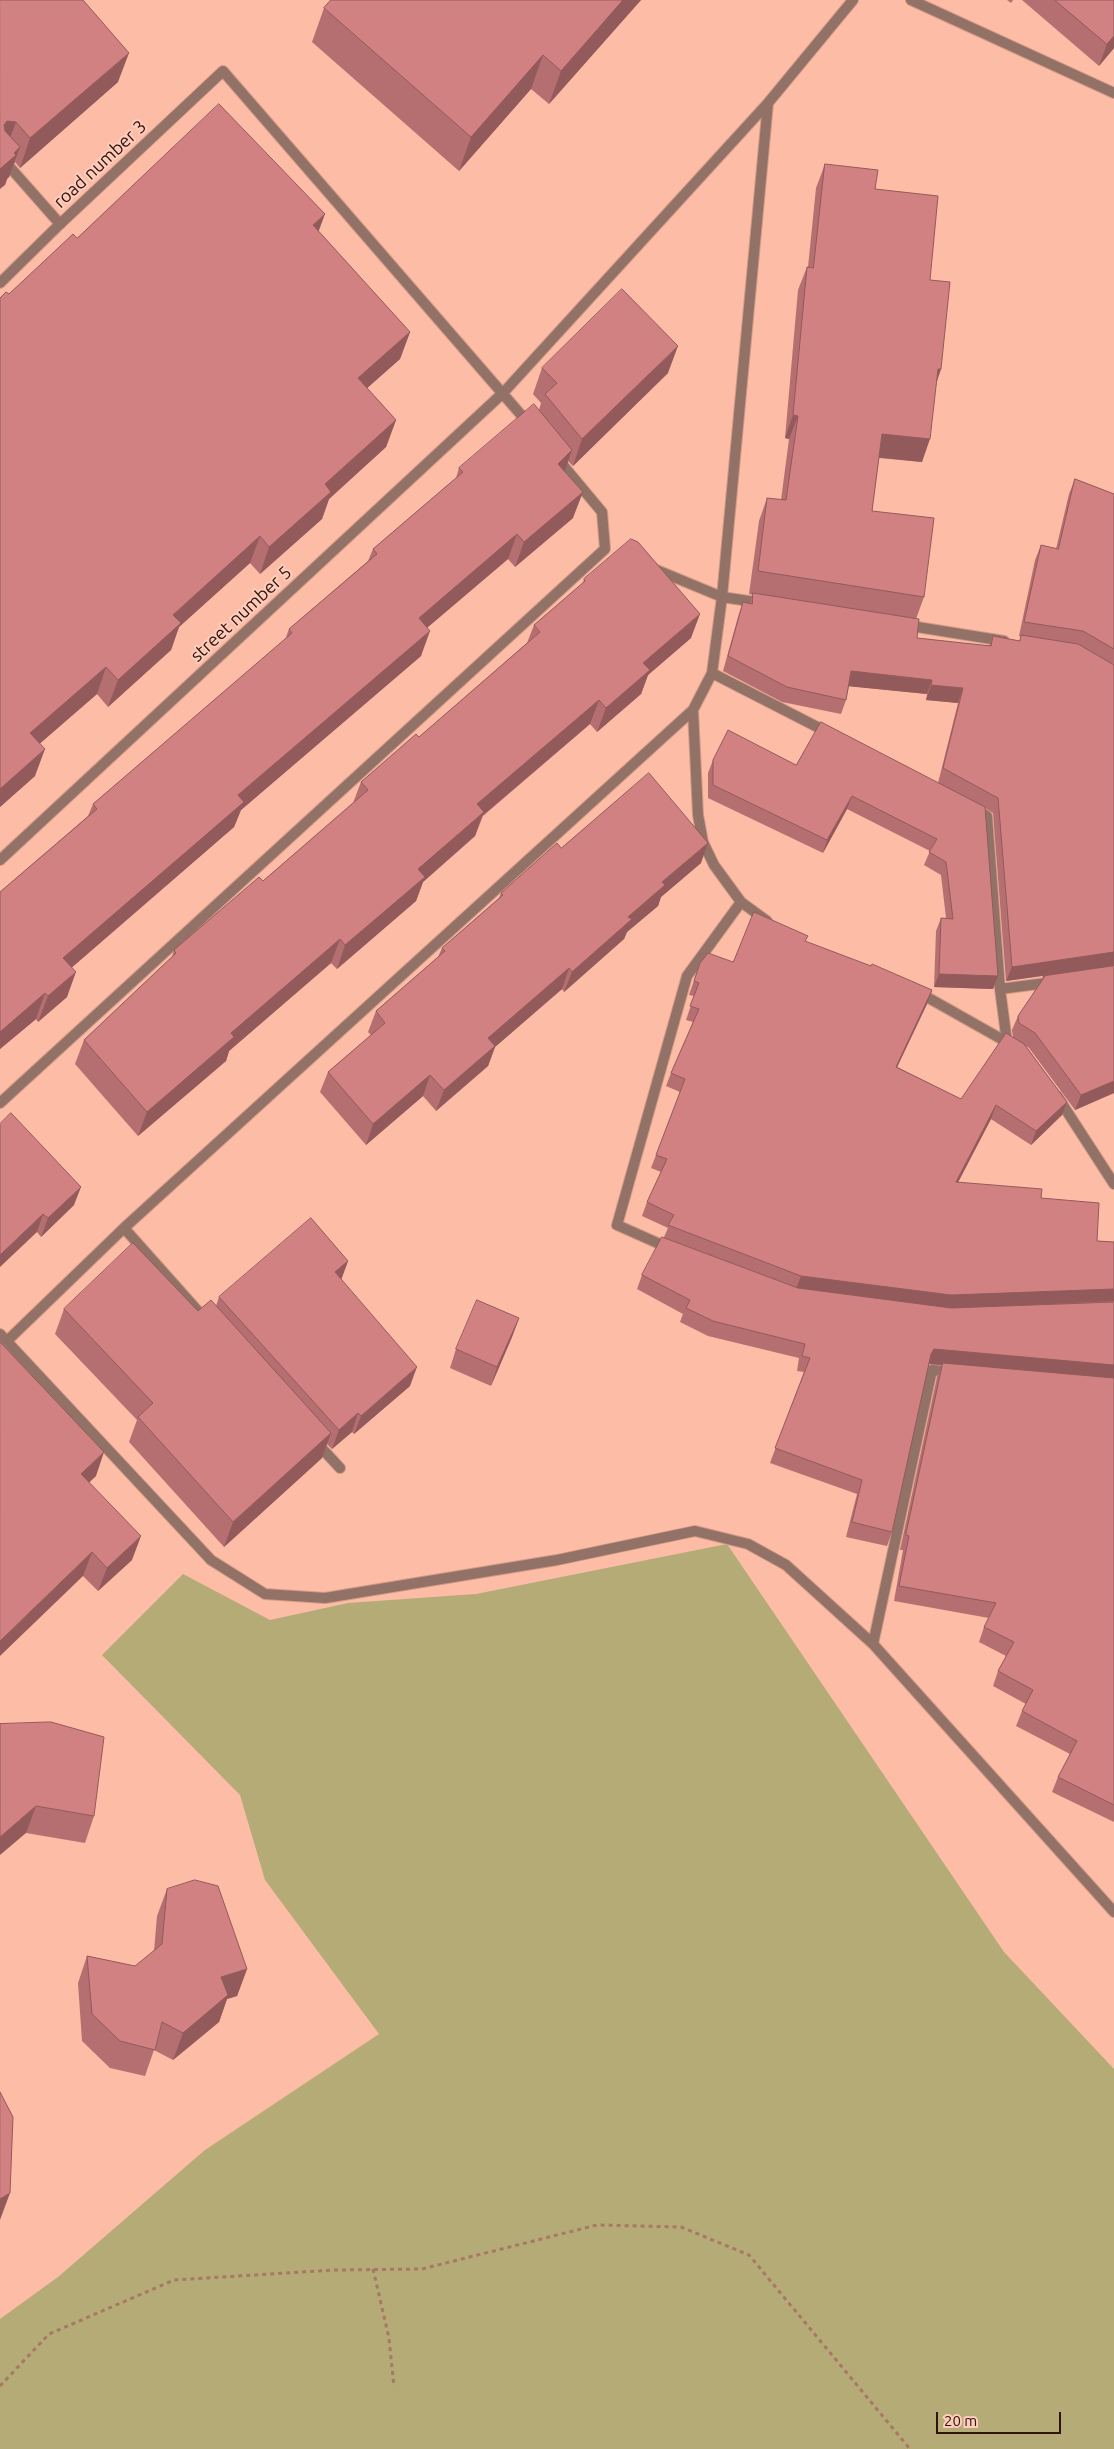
<!DOCTYPE html>
<style>
body{margin:0}
#map{position:relative;width:1114px;height:2449px;overflow:hidden;background:#fcbca6;font-family:Ubuntu,sans-serif}
canvas{display:block}
.scale{position:absolute;left:936px;top:2412px;width:125px;height:22px;box-sizing:border-box;border:2px solid #301309;border-top:0;padding-left:6px;font-size:15px;line-height:18px;white-space:nowrap;color:#301309;-webkit-text-stroke:4px #fecdbd;paint-order:stroke}
</style>
<div id="map">
<canvas width="1114" height="2449"></canvas>
<div class="scale">20 m</div>
</div>
<script>
const ctx = document.querySelector('canvas').getContext('2d');
ctx.lineJoin = 'round';
function fillPath(path, color) { ctx.fillStyle = color; ctx.fill(path, 'evenodd'); }
function stroke(path, color, width, dash) { ctx.strokeStyle = color; ctx.lineWidth = width; ctx.lineCap = dash ? 'butt' : 'round'; ctx.setLineDash(dash || []); ctx.stroke(path); }
function write(font, color, halo, rows, align = 'center') {
  ctx.font = font + ' Ubuntu,sans-serif'; ctx.lineWidth = 4; ctx.setLineDash([]); ctx.textBaseline = 'middle'; ctx.strokeStyle = halo; ctx.fillStyle = color; for (const [text, x, y, turn = 0] of rows) {
    ctx.save(); ctx.translate(x, y); ctx.rotate((+turn || 0) * Math.PI / 180); ctx.textAlign = isNaN(turn) ? turn : align; if (halo) ctx.strokeText(text, 0, 0); ctx.fillText(text, 0, 0); ctx.restore();
  }
}
fillPath(new Path2D(`
 M727,1544L1004,1952L1114,2069V2449H0V2319L58,2277L205,2150L379,2034L265,1880L240,1795L102,1655L183,1574L270,1620L348,1603L476,1594Z`), '#b4ab77');
const lane = new Path2D(`
 M0,156L60,224`);
const street = new Path2D(`
 M911,0L1114,93
 M0,283L60,224L223,71L529,424
 M652,568L722,597L762,603
 M905,625L1004,641
 M712,673L829,733
 M693,710L698,815L703,842L714,865L741,902L767,921
 M975,809L987,816L1000,989L1007,1042
 M0,860L503,393L768,103L853,0
 M1000,989L1054,982
 M918,992L1012,1045
 M1057,1096L1114,1184
 M0,1103L605,549L602,512L557,458
 M124,1228L206,1320
 M671,1249L617,1225L687,976L741,902
 M0,1334L211,1560L265,1594L325,1598L557,1560L695,1531L748,1544L786,1565L873,1644L1114,1912
 M7,1341L124,1228L693,710L712,673L722,597L768,103
 M316,1442L340,1468
 M873,1644L932,1370L954,1372`);
stroke(lane, '#d39a87', 12);
stroke(street, '#d39a87', 12);
stroke(new Path2D(`
 M373,2269L389,2338L394,2387
 M0,2386L49,2334L174,2280L336,2270L422,2269L597,2225L681,2227L749,2255L910,2449`), '#a97766', 3, [4, 4]);
stroke(lane, '#927166', 10);
stroke(street, '#927166', 10);
fillPath(new Path2D(`
 M0,0L118,82L20,168L15,162L9,177L7,179L5,185Z
 M331,0H641L549,104L531,89L459,171L312,42L324,8Z
 M1007,0H1013L1011,3Z
 M1022,0H1114V48L1099,66Z
 M825,164L875,189L930,280L941,369L937,381L922,462L879,458L872,511L924,597L916,619L917,638L989,646L993,636L1019,641L1021,637L1019,636L1035,560L1041,545L1056,549L1069,494L1075,479L1114,494V1093L1075,1110L1029,1048L1026,1046L1067,1102L1062,1115L1031,1145L991,1119L958,1182L1041,1198L1097,1241L1114,1242V1822L1052,1792L1058,1777L1070,1754L1016,1726L1022,1711L1026,1704L993,1686L998,1671L1006,1656L979,1642L984,1627L989,1618L894,1601L903,1550H900L937,1377L942,1365L929,1364L928,1365L892,1532L887,1546L846,1537L857,1494L770,1463L804,1372L797,1371L799,1358L708,1336L680,1322L683,1314L637,1289L642,1275L664,1237L668,1228L642,1216L647,1202L661,1172L651,1168L680,1092L666,1086L671,1073L693,1022L686,1020L694,996L689,995L700,963L733,962L806,942L932,990L927,1004L897,1067L961,1099L1013,1037L1012,1030L1018,1016L1041,983L1043,976L1113,966L1006,981L993,813L985,808L998,976L993,989L934,987L936,931L941,918H946L941,875L924,865L930,851L847,809L823,853L708,798V773L713,760L796,765L938,783L958,703L926,700L927,694L849,686L846,700L841,714L782,702L723,671L738,617L743,602L749,604L753,595L749,594L759,521L767,498L781,500L789,439L785,438L798,290L807,267H808L816,188Z
 M319,232L410,332L400,359L367,388L396,420L386,447L329,499L322,519L260,574L250,563L179,627L171,650L108,707L97,694L40,743L35,776L0,807V298L9,294L77,238Z
 M542,368L668,373L573,466L568,461L564,471L573,518L515,567L508,559L427,628L421,656L241,810L234,827L72,967L67,997L38,1022L36,1019L0,1049V892L88,816L93,804L285,640L289,629L368,561L373,549L456,478L459,468L539,410L541,403L533,394Z
 M584,579L691,638L648,675L641,694L597,732L590,724L483,816L475,836L423,882L416,901L337,969L331,963L229,1051L226,1061L138,1136L75,1064L84,1040L172,957L174,950L263,881L353,803L361,782L419,737L527,643L534,625L583,583Z
 M561,848L701,863L661,897L658,906L627,932L624,939L564,992L562,989L495,1047L488,1066L436,1111L423,1096L366,1145L320,1092L328,1072L371,1035L368,1032L376,1011L438,957L442,948L499,898L501,893Z
 M0,1124L74,1205L41,1237L37,1232Z
 M348,1261L341,1280L410,1386L354,1434L352,1432L332,1449L327,1444L322,1458L224,1547L129,1442L137,1420L55,1334L64,1309L198,1311L216,1306L219,1297Z
 M519,1318L512,1337L491,1386L450,1368L456,1349Z
 M0,1342L96,1476L89,1482L132,1560L98,1591L83,1576Z
 M0,1724L94,1816L85,1843L26,1833Z
 M167,1889L247,1969L237,1996L227,1999L219,2022L173,2060L154,2050L145,2076L110,2068L82,2041L78,1983L87,1956L135,1966L154,1951L157,1916Z`), '#b56f70');
fillPath(new Path2D(`
 M623,0H641L549,104L561,71Z
 M1114,36V48L1099,66L1107,44Z
 M129,53L118,82L20,168L30,138Z
 M543,55L531,89L459,171L471,137Z
 M7,121L16,122L5,151L4,125Z
 M20,147L9,177L7,179L5,185L0,189V169L14,153Z
 M325,214L315,241L313,225Z
 M410,332L400,359L348,405L358,378Z
 M678,346L668,373L573,466L582,439Z
 M938,369H941L933,392Z
 M793,415L798,416L789,439L785,438Z
 M396,420L386,447L329,499L322,519L260,574L269,547L325,484Z
 M882,434L930,439L922,462L874,457Z
 M572,450L563,476L558,464Z
 M583,492L573,518L515,567L524,542Z
 M517,534L508,559L409,643L419,618Z
 M260,536L250,563L179,627L171,650L108,707L118,680L173,615Z
 M700,614L691,638L648,675L641,694L597,732L606,708L643,663Z
 M430,631L421,656L241,810L234,827L54,983L63,958L238,795Z
 M106,667L97,694L21,760L30,733Z
 M851,671L932,680L927,694L846,686Z
 M931,685L963,688L958,703L926,700Z
 M599,700L590,724L482,816L475,836L423,882L416,901L337,969L345,945L418,869L477,804Z
 M45,749L35,776L0,807V789Z
 M852,796L847,809L823,853L827,840Z
 M708,843L701,863L661,897L658,906L627,932L624,939L564,992L572,972L662,882Z
 M340,939L331,963L229,1051L226,1061L138,1136L147,1112L231,1033Z
 M1114,952V964L1113,966L1006,981L1012,967Z
 M569,968L562,989L495,1047L488,1066L436,1111L444,1090L488,1038Z
 M76,972L67,997L38,1022L48,996Z
 M939,974L998,976L993,989L934,987Z
 M932,990L927,1004L891,1080L896,1067Z
 M45,993L36,1019L0,1049V1032Z
 M430,1075L423,1096L366,1145L373,1124Z
 M1114,1081V1093L1075,1110L1081,1095Z
 M1067,1102L1062,1115L1031,1145L1036,1131Z
 M996,1105L991,1119L951,1196L956,1182Z
 M81,1187L74,1205L41,1237L48,1218Z
 M43,1214L37,1232L0,1267V1255Z
 M348,1261L341,1280L335,1272Z
 M801,1276L1114,1289V1301L946,1309L796,1289Z
 M519,1318L512,1337L491,1386L497,1367Z
 M934,1349L1114,1365V1380L929,1364L925,1369L931,1354Z
 M417,1367L410,1386L354,1434L361,1416Z
 M358,1413L352,1432L332,1449L339,1430Z
 M331,1433L322,1458L224,1547L233,1522Z
 M104,1452L96,1476L73,1498L81,1474Z
 M141,1536L132,1560L98,1591L107,1568Z
 M92,1552L83,1576L0,1656V1641Z
 M36,1806L26,1833L0,1855V1837Z
 M247,1969L237,1996L227,1999L219,2022L173,2060L183,2033L221,1977Z
 M10,2193L0,2220V2199Z`), '#935a5b');
const building = new Path2D(`
 M0,0H83L129,53L30,138L16,122L7,121L4,125L5,131L20,147L14,153L16,155L0,169Z
 M331,0H623L561,71L543,55L471,137L324,8Z
 M1055,0H1114V36L1107,44Z
 M219,104L325,214L313,225L410,332L358,378L396,420L325,484L331,492L269,547L260,536L173,615L181,623L118,680L106,667L30,733L45,749L0,789V298L6,292L9,294L73,234L77,238Z
 M825,164L878,170L875,189L938,196L930,280L950,282L941,369H938L930,439L882,434L872,511L934,518L924,597L758,571L767,498L786,500L798,416L793,415L807,267L813,268Z
 M622,289L678,346L582,439L545,394L557,383L542,368Z
 M534,404L572,450L558,464L583,492L524,542L517,534L419,618L430,631L238,795L244,802L63,958L76,972L48,996L45,993L0,1032V892L97,809L93,804L292,633L289,629L377,554L373,549L463,472L459,468Z
 M1075,479L1114,494V649L1083,631L1024,622L1041,545L1058,549Z
 M631,539L638,542L700,614L643,663L650,670L606,708L599,700L477,804L484,812L418,869L425,877L345,945L340,939L231,1033L234,1037L147,1112L84,1040L176,953L174,950L259,877L263,881L368,790L361,782L416,734L419,737L540,632L534,625L585,581L584,579Z
 M753,593L919,619L917,638L991,646L993,636L1020,641L1021,635L1078,644L1114,665V952L1012,967L998,798L943,768L963,688L931,685L932,680L851,671L846,700L787,687L728,656L743,602L752,604Z
 M821,722L985,807L998,976L939,974L941,918L953,919L946,862L929,852L937,839L852,796L827,840L713,785V760L728,730L796,765Z
 M649,773L708,843L662,882L665,885L628,917L632,919L572,972L569,968L488,1038L495,1046L444,1090L430,1075L373,1124L328,1072L385,1023L376,1011L445,951L442,948L503,895L501,893L557,843L561,848Z
 M754,912L808,936L805,941L871,966L872,964L932,990L896,1067L961,1099L1006,1033L1024,1044L1067,1102L1036,1131L996,1105L956,1182L1042,1189L1041,1198L1099,1203L1097,1241L1114,1242V1289L951,1295L801,1276L668,1225L674,1215L647,1202L667,1159L656,1155L685,1079L671,1073L699,1009L690,1006L699,983L694,981L700,963L708,953L733,962Z
 M1114,966V1081L1081,1095L1035,1033L1019,1023L1018,1016L1045,976H1043Z
 M11,1113L81,1187L48,1218L43,1214L0,1255V1124Z
 M311,1218L348,1261L335,1272L417,1367L361,1416L358,1413L339,1430L219,1297Z
 M662,1237L798,1288L951,1308L1114,1302V1365L934,1349L931,1354L892,1532L852,1522L862,1480L775,1448L810,1358L802,1356L805,1344L713,1321L686,1308L690,1300L642,1275Z
 M133,1243L198,1311L211,1300L331,1433L233,1522L138,1417L153,1403L64,1309Z
 M477,1300L519,1318L497,1367L456,1349Z
 M0,1342L104,1452L81,1474L141,1536L107,1568L92,1552L0,1641Z
 M943,1363L1114,1378V1805L1058,1777L1077,1741L1022,1711L1033,1690L998,1671L1014,1642L984,1627L996,1603L899,1586L909,1536L906,1535Z
 M51,1722L104,1737L94,1816L36,1806L0,1837V1724Z
 M195,1880L218,1886L247,1969L221,1977L228,1995L183,2033L162,2022L155,2050L120,2041L92,2014L87,1956L135,1966L162,1944L167,1889Z
 M0,2092L13,2117L10,2193L0,2199Z`);
fillPath(building, '#d28182');
stroke(building, '#935a5b', 1);
write('18px', '#301309', '#fecdbd', [
 ["road number 3",100,164,-43],
 ["street number 5",241,614,-43]
]);
</script>
